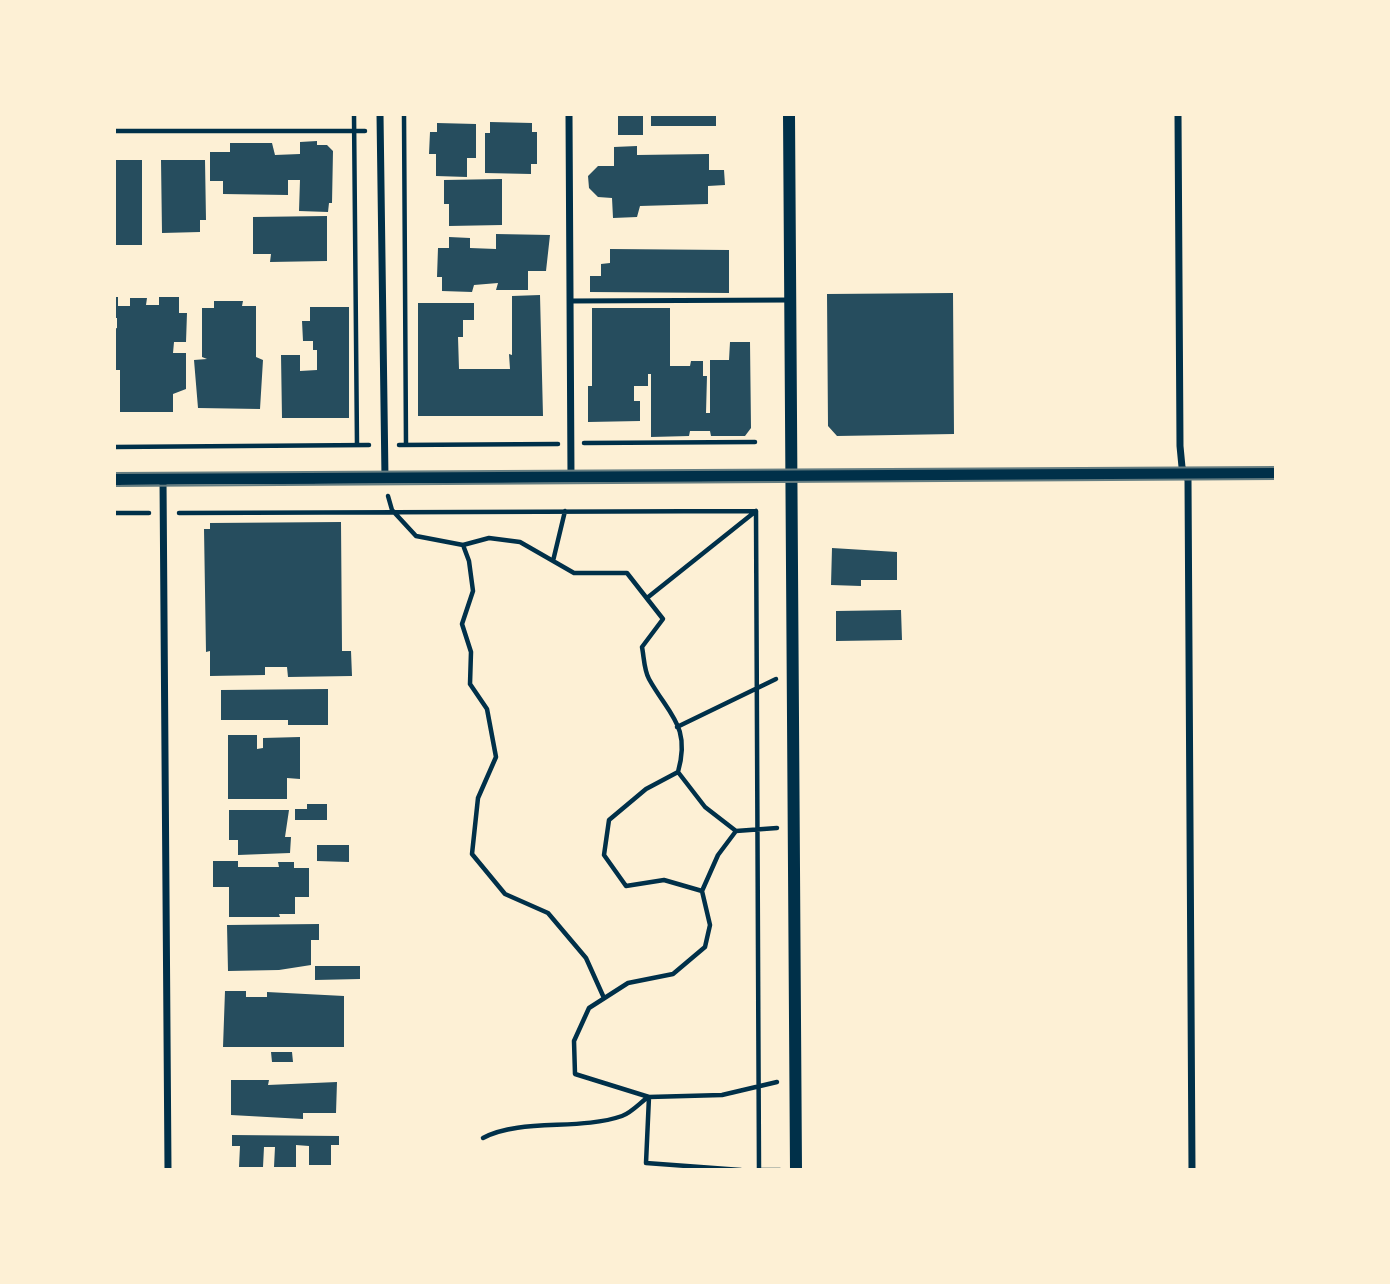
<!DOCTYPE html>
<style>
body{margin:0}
#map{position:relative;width:1390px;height:1284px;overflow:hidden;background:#fdf0d5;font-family:Helvetica,sans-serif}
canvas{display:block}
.frame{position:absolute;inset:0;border:116px solid #fdf0d5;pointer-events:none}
</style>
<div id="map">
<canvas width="1390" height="1284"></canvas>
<div class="frame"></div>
</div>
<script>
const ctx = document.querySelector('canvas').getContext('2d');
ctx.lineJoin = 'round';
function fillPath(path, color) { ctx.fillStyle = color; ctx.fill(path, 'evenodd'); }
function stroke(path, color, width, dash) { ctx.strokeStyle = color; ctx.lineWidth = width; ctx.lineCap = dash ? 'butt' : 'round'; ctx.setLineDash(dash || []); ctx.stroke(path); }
fillPath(new Path2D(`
 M618,114H643V135H618Z
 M651,114H716V126H651Z
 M490,122L532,123V132H537V164H531V174L485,173V133H490Z
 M437,123L476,124V158H467V177L436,176V154H429L430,132H437Z
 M317,141V145H327L333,151L332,203H329L328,212L299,211L300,180H288V195L223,194V181H210V152H230V143H272L275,155L300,154V142Z
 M637,146V155L709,154V170H724L725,185L708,186V204L640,206L637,217L613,218L612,198L598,197L589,188L588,176L598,166H614V147Z
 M114,160H142V245H114Z
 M161,160H205L206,220H200V232L162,233Z
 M502,179V225L449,226V204H444V180Z
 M327,216V261L270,262L271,254H253V217Z
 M496,234L550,235L546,271H528V290H496L498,283L474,285L472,292L442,291V277H437L438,248H449V237L470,238V248L496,249Z
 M610,249L729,250V293L590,292V276H601V264L610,263Z
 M953,293L954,434L837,436L828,426L827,294Z
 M540,295L543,416H418V303H474V320H463V337H458L459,369H510L509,354L512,355V296Z
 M114,297H118V306H130V298H147L146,305H159V297H179V313H187L186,342H174L173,353H186V389L173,394V412H120V370H114V329L117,328V318H114Z
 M214,301H243L242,306H256V357L263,360L260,409L198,408L194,360L207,359L202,357V308H214Z
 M310,307H349V418H282L281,355H300V371L317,370V350H313V341H303L302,321H310Z
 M592,308H670V366H690L691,361H703V376H707L706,413H710V360H729L730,342H750L751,428L745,436H711L710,431H690L689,436L651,437V374H648V386H634V401H640V421L588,422V386H592Z
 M341,522L342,651H351L352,676L288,677L287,667H265V675L210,676V651L206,652L204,529H210V523Z
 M832,548L897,552V580H861V586L831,585Z
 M901,610L902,640L836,641V611Z
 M328,689V725H288V720H221V690Z
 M228,735H257V749L263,748V738L300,737V779L287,778V799H228Z
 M307,804H327V820H295V809H307Z
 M229,810H289L285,837H291L290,853L238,855V840H229Z
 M317,845H349V862L317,861Z
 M213,861H238V867H279L278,862H294V868H309V897H295V914H279L280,917H229V887H213Z
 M319,924V940H311V965L279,970L228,971L227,925Z
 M315,966H360V979L315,980Z
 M225,991H246V997H267V992L344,996V1047H223Z
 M271,1052H292L293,1062H272Z
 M231,1080H269L268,1085L337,1082L336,1113H303V1119L231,1115Z
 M232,1135L339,1136V1145H331V1165H309V1146L296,1145V1167H274L275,1147H264L263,1167H239L240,1146H232Z`), '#264d5e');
stroke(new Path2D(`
 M354,114L357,445
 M404,114L406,445
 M114,131H365
 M584,443L755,442
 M399,445L558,444
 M114,447L369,445
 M388,496L392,510L416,536L463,545L489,538L520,542L574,573H627L663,619L642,647C644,657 644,670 649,679C669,715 691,726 678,772L646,789L609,820L604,855L626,886L664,880L702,891L710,925L705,947L673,974L628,983L589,1008L574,1041L575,1074L649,1097L722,1095L777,1082
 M756,511L759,1170
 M114,513H149
 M179,513L756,511
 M463,545L469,561L473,591L462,624L471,652L470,684L487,709L496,757L478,798L472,854L505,894L548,913L586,958L604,998
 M553,561L565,511
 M647,598L756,511
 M677,727L776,679
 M678,772L705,807L736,831
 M702,891L718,855L736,831L777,828
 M649,1097L646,1163L741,1170
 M483,1138C521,1118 579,1131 622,1116C631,1113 640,1103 648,1097
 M760,1170H780`), '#003049', 4.5);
stroke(new Path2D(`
 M570,301L790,300`), '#003049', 5);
stroke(new Path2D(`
 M380,114L385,478
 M569,114L571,477
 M1178,114L1180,446L1182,467L1188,480L1192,1170
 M163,479L168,1170`), '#003049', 7);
stroke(new Path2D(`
 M789,114L796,1170
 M114,479L1276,473`), '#003049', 12);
stroke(new Path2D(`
 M114,473L1276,467
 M114,486L1276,479`), '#657d81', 2);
</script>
